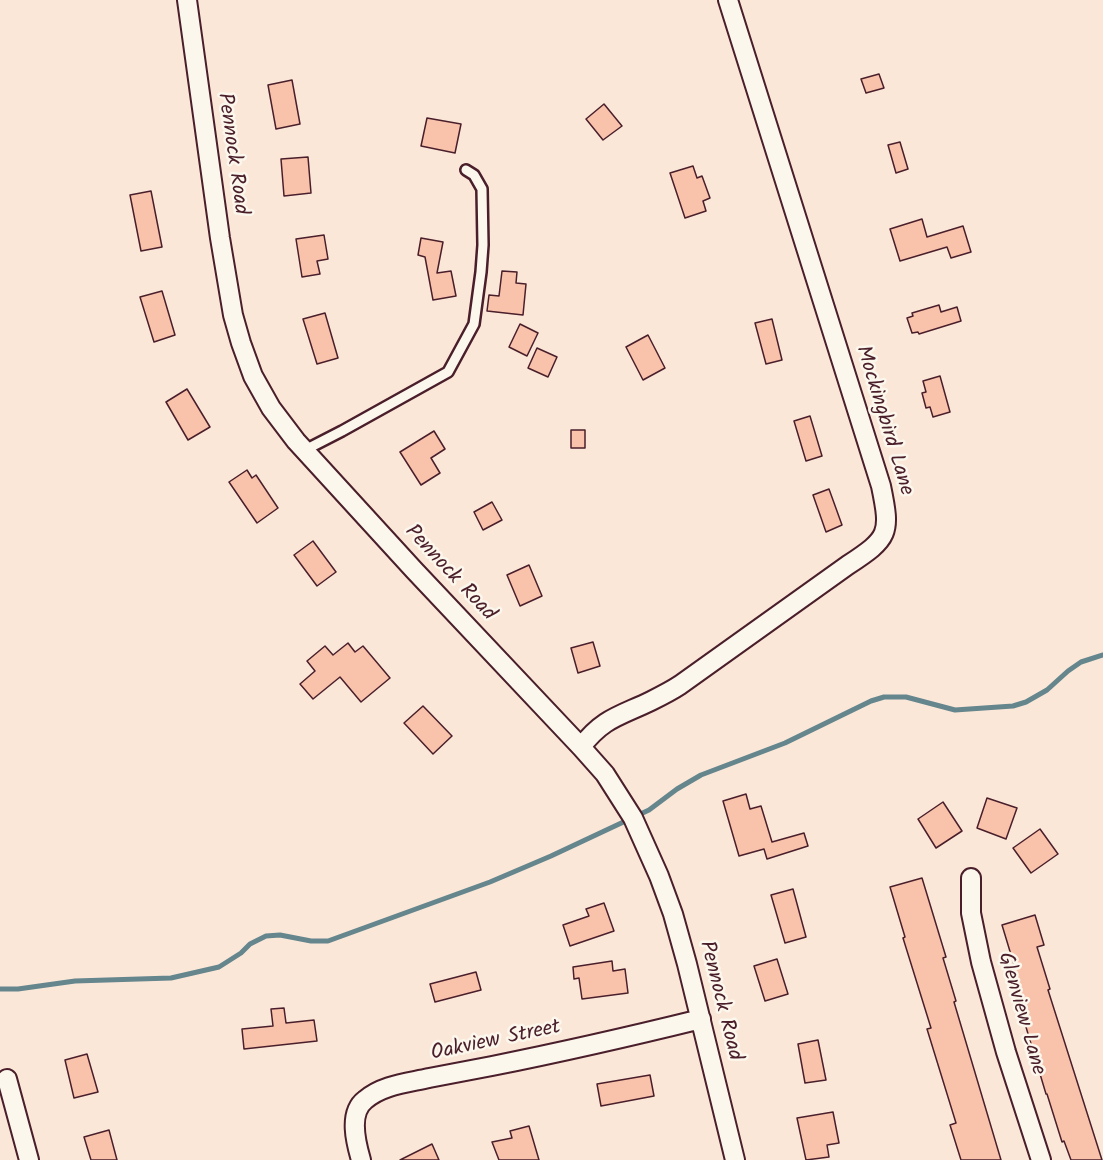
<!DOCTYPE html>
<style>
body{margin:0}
canvas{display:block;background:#fae7d8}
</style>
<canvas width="1103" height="1160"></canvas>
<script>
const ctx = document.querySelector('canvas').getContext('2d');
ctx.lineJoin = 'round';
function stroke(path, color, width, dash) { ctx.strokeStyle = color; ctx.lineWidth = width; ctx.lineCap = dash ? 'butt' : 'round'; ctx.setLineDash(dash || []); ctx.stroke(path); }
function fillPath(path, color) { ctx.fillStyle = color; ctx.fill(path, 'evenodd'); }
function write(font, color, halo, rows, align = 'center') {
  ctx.font = font + ' Kalam,sans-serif'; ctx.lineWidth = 5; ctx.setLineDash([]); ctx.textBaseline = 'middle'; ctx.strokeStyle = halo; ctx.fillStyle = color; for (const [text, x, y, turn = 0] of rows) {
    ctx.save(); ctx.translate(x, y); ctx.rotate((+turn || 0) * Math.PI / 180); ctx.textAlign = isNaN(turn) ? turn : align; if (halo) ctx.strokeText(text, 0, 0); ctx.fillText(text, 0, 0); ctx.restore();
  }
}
stroke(new Path2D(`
 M0,989H18L75,981L171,978L219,967L241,953L250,944L266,936L280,935L311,941H328L490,882L551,856L649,810L677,789L701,775L785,743L871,701L884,697H906L955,710L1013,706L1026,702L1047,690L1068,671L1081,662L1103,655`), '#66868d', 5);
const building = new Path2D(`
 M879,74L884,88L866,93L861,79Z
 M292,80L300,124L276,129L268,85Z
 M604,104L622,126L603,140L586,119Z
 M427,118L461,124L455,153L421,146Z
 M900,142L908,169L896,173L888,145Z
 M308,157L311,193L284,196L281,159Z
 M693,166L697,178L702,176L710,198L703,201L706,211L685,218L670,173Z
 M151,191L162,247L141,251L130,195Z
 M922,219L927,237L963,226L971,252L951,258L947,247L900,261L890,229Z
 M324,235L328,259L317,261L320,274L302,277L296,239Z
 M421,238L443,242L437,273L451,271L456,296L433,300L425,257L418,255Z
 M502,271L517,272L516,283L526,284L523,315L487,311L489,295L499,296Z
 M162,291L175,335L154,342L140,297Z
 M939,305L941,312L957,307L961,321L919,334L918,332L912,333L907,318L913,316L912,313Z
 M325,313L338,358L317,364L303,319Z
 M772,319L782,360L766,364L755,323Z
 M520,324L538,333L527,356L509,347Z
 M648,335L665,368L643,380L626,347Z
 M537,348L557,357L548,377L528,368Z
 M940,376L950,412L933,417L930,407L926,408L922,393L926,392L923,381Z
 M187,389L210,427L188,440L166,402Z
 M810,416L822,456L806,461L794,421Z
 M571,430H585V448H571Z
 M434,431L445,449L431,458L440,473L421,485L400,452Z
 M247,470L252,478L256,475L278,508L257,523L229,482Z
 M829,489L842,525L826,532L813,495Z
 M492,502L502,520L483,530L474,512Z
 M313,541L336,572L317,586L294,555Z
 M529,565L542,596L520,606L507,575Z
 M593,642L600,666L578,673L571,648Z
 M348,643L355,652L363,646L390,678L361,702L340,677L313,699L300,684L315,671L307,661L325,646L333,655Z
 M423,706L452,736L433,754L404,723Z
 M746,794L750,809L761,806L772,842L804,833L808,846L767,859L764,849L739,856L723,801Z
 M987,798L1017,808L1006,839L977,828Z
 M943,802L962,831L936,848L918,819Z
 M1040,829L1058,854L1031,873L1013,848Z
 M922,878L946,957L943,958L956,1001L954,1002L1001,1160H961L950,1125L956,1123L927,1029L931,1028L903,938L905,937L890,887Z
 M793,889L806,937L785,943L771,895Z
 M604,903L614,931L570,946L563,925L589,916L586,909Z
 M1035,915L1044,945L1037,947L1050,989L1048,990L1102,1160H1071L1064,1141L1062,1142L1047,1094H1046L1023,1017L1025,1016L1010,969L1015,968L1002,925Z
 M777,959L788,994L765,1001L754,966Z
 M612,961L613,971L625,969L628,993L582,999L579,978L574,979L573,967Z
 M476,972L481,990L435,1002L430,984Z
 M284,1008L286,1023L314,1020L317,1041L244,1049L242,1029L273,1026L271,1009Z
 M818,1040L826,1080L805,1083L798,1044Z
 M87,1054L98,1092L74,1098L65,1060Z
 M650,1075L654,1096L601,1106L597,1084Z
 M833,1112L839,1143L827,1145L829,1157L806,1160L797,1118Z
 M529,1126L539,1160H499L492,1142L512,1138L510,1131Z
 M109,1130L117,1160H91L84,1137Z
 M432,1144L439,1160H400Z`);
fillPath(building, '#f8c2ab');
stroke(building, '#4a1f2b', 1.5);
const lane = new Path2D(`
 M305,450L342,431L448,372L474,324L481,272L483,245L482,189L474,175L466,170`);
const street = new Path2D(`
 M187,0L220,238L233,315L241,343L253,376L271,408L296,441L414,570L581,747L605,774L633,818L659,876L673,914L687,964L735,1160
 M581,747C603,718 620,716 651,701C661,696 671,691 680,685L848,565C889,538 891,534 881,486L728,0
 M971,878V913L981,962L1006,1052L1041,1160
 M7,1079L29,1160
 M361,1160C356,1143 348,1113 365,1100C382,1085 407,1083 429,1078C450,1074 471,1070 492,1066C562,1052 632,1036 701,1019`);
stroke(lane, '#4a1f2b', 14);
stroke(street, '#4a1f2b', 22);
stroke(lane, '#fbf7ec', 9);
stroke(street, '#fbf7ec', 18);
write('21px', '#4a1f2b', '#fbf7ec', [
 ["Pennock Road",231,154,82],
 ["Mockingbird Lane",883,421,73],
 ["Pennock Road",449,574,47],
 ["Pennock Road",719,1001,76],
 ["Glenview Lane",1020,1014,74],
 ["Oakview Street",496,1042,-12]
]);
</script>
